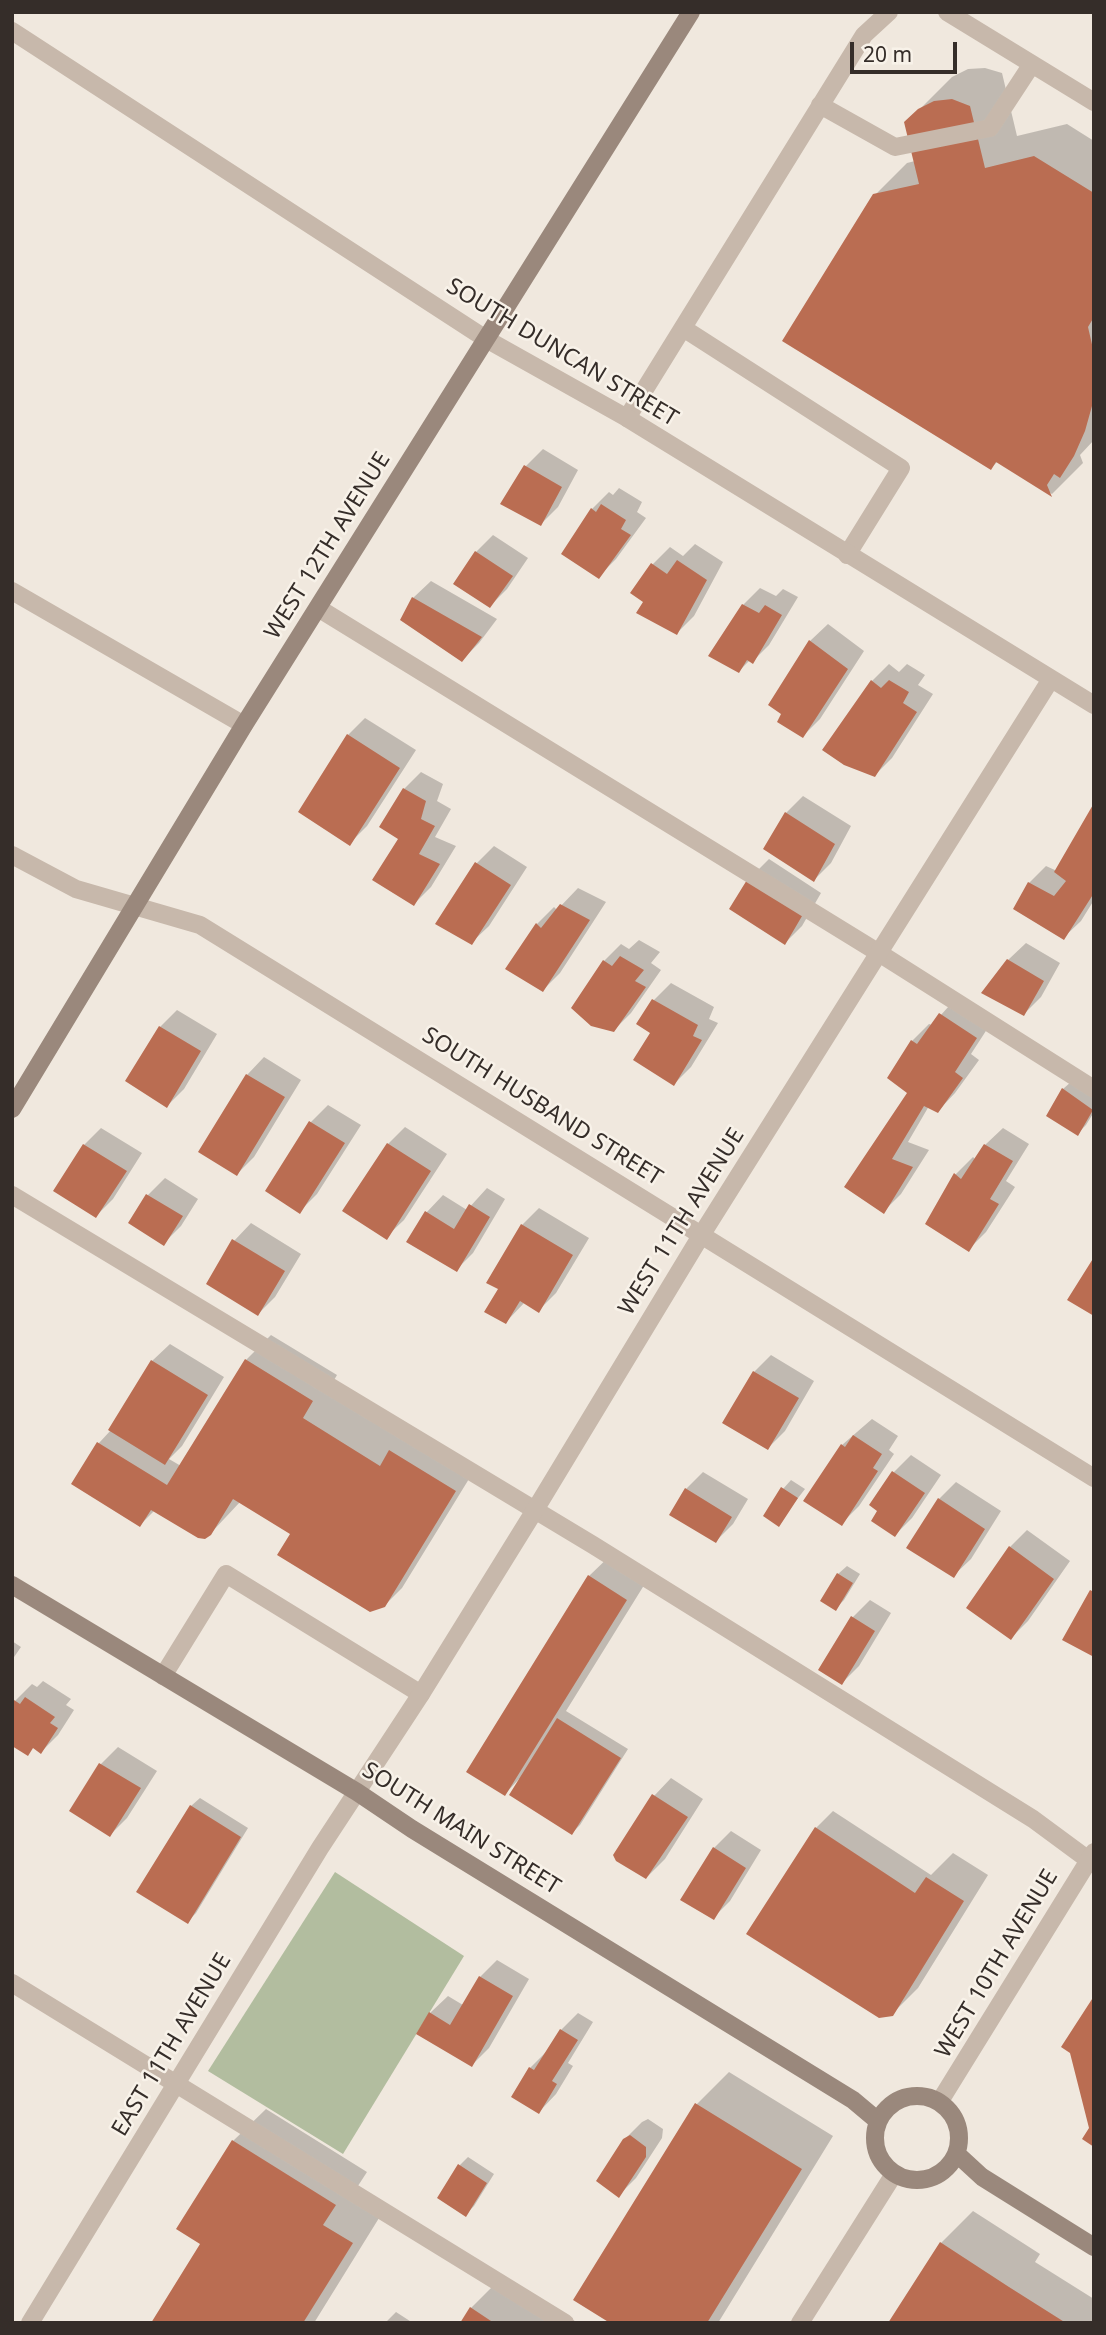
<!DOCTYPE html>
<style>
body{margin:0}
#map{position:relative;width:1106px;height:2335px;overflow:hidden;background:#f0e8de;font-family:"Noto Sans",sans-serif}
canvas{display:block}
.frame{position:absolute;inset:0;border:14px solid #352d29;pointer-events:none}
.scale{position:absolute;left:850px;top:42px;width:107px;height:32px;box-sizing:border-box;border:4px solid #352d29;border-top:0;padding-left:9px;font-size:21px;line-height:24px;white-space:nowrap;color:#352d29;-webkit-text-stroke:5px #f8f2e9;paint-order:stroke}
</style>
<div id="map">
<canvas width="1106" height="2335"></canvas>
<div class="frame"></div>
<div class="scale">20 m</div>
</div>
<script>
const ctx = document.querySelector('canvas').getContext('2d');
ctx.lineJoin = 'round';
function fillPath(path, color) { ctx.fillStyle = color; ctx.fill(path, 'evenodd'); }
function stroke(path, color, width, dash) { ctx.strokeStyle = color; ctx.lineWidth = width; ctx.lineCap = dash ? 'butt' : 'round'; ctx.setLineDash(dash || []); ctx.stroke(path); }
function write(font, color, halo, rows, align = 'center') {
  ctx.font = font + ' "Noto Sans",sans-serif'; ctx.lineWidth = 5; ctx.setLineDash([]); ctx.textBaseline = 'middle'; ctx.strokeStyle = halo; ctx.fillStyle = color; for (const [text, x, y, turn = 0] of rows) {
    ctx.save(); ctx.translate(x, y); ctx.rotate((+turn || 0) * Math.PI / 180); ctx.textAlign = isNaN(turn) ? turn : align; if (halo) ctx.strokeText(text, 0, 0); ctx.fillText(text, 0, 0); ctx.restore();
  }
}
fillPath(new Path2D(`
 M335,1872L464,1956L343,2154L208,2071Z`), '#b2bd9f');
fillPath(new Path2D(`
 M985,68L1002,73L1017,136L1067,124L1094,141V440L1080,455L1083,463L1052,494L998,461L991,468L874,196L907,163L915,161L906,123L952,77L968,69Z
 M543,449L578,470L558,507L541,524L526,466Z
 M619,488L642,502L637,512L646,518L616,559L599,576L592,509L609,492L613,495Z
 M493,535L528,558L507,589L490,606L476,552Z
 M695,544L723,562L694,616L677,633L646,601L653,564L670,547L683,556Z
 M431,581L497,619L479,643L462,660L413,598Z
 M760,588L776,596L783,589L798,597L769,645L752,662L750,660L739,671L743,605Z
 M828,624L864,651L820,719L803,736L810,641Z
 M889,664L899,672L907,664L925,675L918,685L933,694L892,758L875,775L872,681Z
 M365,718L416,750L367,826L350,843L348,735Z
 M421,772L443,784L437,801L451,809L435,837L456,846L431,887L414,904L401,838L404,789Z
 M803,796L851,826L831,863L814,880L765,848L786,813Z
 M1094,807V900L1081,921L1063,938L1029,883L1046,866L1057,871Z
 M494,846L527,867L489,926L471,943L438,923L477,863Z
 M769,859L821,893L802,926L785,943L752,876Z
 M578,888L606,902L560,973L543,990L537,924L554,907L557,910Z
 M639,940L660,952L651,963L661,970L631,1013L613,1031L604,961L621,944L629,949Z
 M1026,943L1060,963L1041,997L1024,1014L1008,960Z
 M671,983L714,1007L709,1019L718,1023L691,1067L674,1084L653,1032L654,1000Z
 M957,997L993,1020L971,1054L979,1060L955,1093L938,1111L929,1106L908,1142L929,1150L901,1194L884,1211L847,1186L909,1093L889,1078L912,1041L929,1024L932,1025Z
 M177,1010L217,1034L184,1089L167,1106L160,1027Z
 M264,1057L301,1080L254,1157L237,1174L200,1152L247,1075Z
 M1072,1081L1094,1097V1112L1086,1125L1077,1134L1048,1115L1063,1089Z
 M328,1105L361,1125L317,1194L300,1211L267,1190L311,1122Z
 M405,1127L447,1154L404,1220L386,1237L388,1144Z
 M101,1128L142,1153L113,1199L96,1216L84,1145Z
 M1003,1128L1029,1144L1006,1181L1015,1187L986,1232L969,1249L928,1224L956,1174L973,1157L976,1160L985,1145Z
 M165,1178L198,1199L181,1226L164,1243L130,1223L148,1195Z
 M487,1188L505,1199L473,1253L456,1270L426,1213L443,1195L467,1210Z
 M539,1208L589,1238L556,1293L539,1310L525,1302L506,1322L500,1289L522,1225Z
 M251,1223L301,1254L275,1297L258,1314L234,1241Z
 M271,1335L337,1375L327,1392L472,1474L402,1588L384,1606L292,1533L240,1502L210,1534L155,1510L140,1525L73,1483L99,1443L111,1430L152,1361L170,1344L224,1377L182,1446L169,1459L181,1466L246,1360Z
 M771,1355L814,1381L785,1431L768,1448L754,1372Z
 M872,1419L898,1436L889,1450L894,1454L859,1506L842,1523V1445Z
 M911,1455L941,1475L912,1518L895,1535L880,1510L872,1505L894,1472Z
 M703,1472L748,1499L733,1524L716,1541L686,1489Z
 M791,1480L805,1489L778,1524L783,1489Z
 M956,1482L1001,1511L971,1559L953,1576L939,1499Z
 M1027,1530L1070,1561L1028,1621L1011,1638L1010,1547Z
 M615,1551L651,1574L566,1711L628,1749L580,1825L572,1833L519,1779L505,1794L589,1576Z
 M847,1566L860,1574L844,1600L835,1609L838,1574Z
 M870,1600L891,1613L859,1666L842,1683L853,1617Z
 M12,1641L21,1647L12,1660Z
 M43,1681L71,1699L66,1705L74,1710L58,1735L41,1752L15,1701L32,1684L37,1687Z
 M118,1747L157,1771L127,1818L110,1835L71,1810L101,1764Z
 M671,1778L703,1799L665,1859L648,1876L654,1796Z
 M200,1798L248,1828L196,1913L187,1922L191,1806Z
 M833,1811L931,1875L953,1853L988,1875L918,1988L892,2014L816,1828Z
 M731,1831L761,1850L730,1901L713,1918L714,1848Z
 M497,1960L529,1979L489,2048L472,2065L430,2013L448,1996L463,2005L480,1977Z
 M578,2013L593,2022L568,2063L573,2066L556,2094L539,2112L530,2068L547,2051L561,2030Z
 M729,2072L833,2136L718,2323H611L697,2104Z
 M266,2109L367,2172L354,2192L384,2210L314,2323H156L203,2244L233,2141Z
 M648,2119L663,2129L662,2138L636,2178L619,2195L624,2140L642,2122Z
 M468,2157L494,2174L474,2206L465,2215L460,2165Z
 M973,2211L1040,2254L1035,2262L1094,2299V2323H890L941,2243Z
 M503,2276L578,2323H462L471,2308Z
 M396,2312L413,2323H385Z`), '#0003');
fillPath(new Path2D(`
 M952,99L970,106L985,168L1034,156L1094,193V317L1088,327L1094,353L1092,406L1085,431L1074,456L1060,478L1054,474L1047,485L1052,497L996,462L991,470L782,341L873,194L919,184L904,122L918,109L934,101Z
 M524,465L562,487L541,526L500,504Z
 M601,504L626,520L621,529L631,535L599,579L561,554L591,508L596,512Z
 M475,551L513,576L490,608L453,584Z
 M677,560L707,580L677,635L636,613L643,602L630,593L651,563L667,574Z
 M412,597L482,637L462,662L400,620Z
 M742,604L759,613L765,605L782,615L753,664L747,660L739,673L708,656Z
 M809,640L848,669L803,738L777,722L781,714L768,705Z
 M871,680L881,688L889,680L909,692L903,703L917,712L875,777L844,765L822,750Z
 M347,734L400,768L350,846L298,812Z
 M403,788L426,801L421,819L435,826L419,854L440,864L414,906L372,880L398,839L379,827Z
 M1094,803V893L1064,940L1013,909L1028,882L1054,896L1066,881L1054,872Z
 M785,812L835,844L814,882L763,849Z
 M475,862L511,885L472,945L435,924Z
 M750,875L805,911L785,945L729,909Z
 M560,904L590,920L543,992L505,969L536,923L541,928Z
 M620,956L644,970L635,981L646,987L614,1032L591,1026L571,1008L603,960L612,966Z
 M1007,959L1044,981L1024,1016L981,993Z
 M652,999L698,1025L693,1036L702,1040L674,1086L633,1060L650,1033L636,1024Z
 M939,1013L977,1038L955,1072L963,1078L938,1113L924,1106L892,1159L913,1167L884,1214L844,1187L907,1093L887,1078L911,1040L917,1044Z
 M159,1026L201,1051L167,1108L125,1081Z
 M246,1074L285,1097L237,1176L198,1152Z
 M1062,1088L1093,1110L1078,1136L1046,1116Z
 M309,1121L345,1143L300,1214L265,1191Z
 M387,1143L431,1171L387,1240L342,1211Z
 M83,1144L127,1171L96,1218L53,1191Z
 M984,1144L1013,1161L990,1199L999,1204L969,1252L925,1224L954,1173L961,1179Z
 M146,1194L183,1216L164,1246L128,1223Z
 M469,1204L490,1217L457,1272L406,1242L425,1211L454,1229Z
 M521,1224L573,1255L539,1313L520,1301L506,1324L484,1312L498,1289L486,1283Z
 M232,1239L285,1271L258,1316L206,1284Z
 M1094,1257V1316L1067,1300Z
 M245,1359L313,1401L303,1418L380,1466L389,1450L456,1491L385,1607L370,1612L277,1555L290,1534L233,1499L211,1535L205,1539L198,1538L151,1510L140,1527L71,1484L97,1442L167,1485Z
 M151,1360L208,1395L165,1465L108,1430Z
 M753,1371L799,1398L768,1450L722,1423Z
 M853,1435L882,1454L873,1468L878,1471L842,1526L803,1501L841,1444L845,1447Z
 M892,1471L925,1493L895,1537L871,1521L877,1511L869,1505Z
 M781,1487L798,1498L779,1527L763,1516Z
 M685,1488L732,1517L716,1543L669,1515Z
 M938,1498L985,1529L954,1578L906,1548Z
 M1009,1546L1054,1579L1011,1640L966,1608Z
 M837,1573L853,1583L836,1611L820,1601Z
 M588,1575L627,1600L505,1796L466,1772Z
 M1090,1590L1094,1592V1657L1062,1640Z
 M851,1616L875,1631L842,1685L818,1670Z
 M25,1697L55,1717L50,1723L58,1728L41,1754L33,1748L28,1756L12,1746V1703L14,1700L20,1704Z
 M557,1718L621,1758L572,1835L509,1795Z
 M99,1763L141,1788L110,1837L69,1811Z
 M652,1794L688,1817L646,1879L616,1861L613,1855Z
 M190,1805L241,1837L188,1924L136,1892Z
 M815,1827L915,1893L926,1877L964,1901L893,2016L879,2018L746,1934Z
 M713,1847L746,1868L714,1920L680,1900Z
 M479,1976L513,1996L472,2067L416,2034L429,2012L450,2025Z
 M1094,1996V2147L1082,2139L1089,2128L1070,2053L1061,2047Z
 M560,2029L578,2040L552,2081L557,2084L539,2114L511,2097L529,2067L534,2070Z
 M695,2103L802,2169L707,2323H610L573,2300Z
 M630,2135L646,2147V2157L619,2198L596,2181L623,2139Z
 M232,2140L336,2205L323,2225L353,2243L303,2323H151L200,2244L176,2229Z
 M458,2164L487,2183L466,2217L437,2198Z
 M940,2242L1009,2287L1066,2323H888Z
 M470,2307L494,2323H460Z`), '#ba6d52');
stroke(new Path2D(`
 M947,12L1094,102
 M820,105L895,147L990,128L1032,64
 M683,328L901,468L847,555
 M627,418L864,35L889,12
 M318,608L879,953L1094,1089
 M12,1195L593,1545L1033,1819L1094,1864
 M163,1676L226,1574L421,1694
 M12,1983L565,2323`), '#c7b8ab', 18);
stroke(new Path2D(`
 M12,31L486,339L627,418L1094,705
 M12,591L244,725
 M12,855L76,889L200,925L1094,1478
 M940,2101L1094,1852
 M30,2323L320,1848L421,1694L535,1510L702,1234L1051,679
 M800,2323L894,2174`), '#c7b8ab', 18);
stroke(new Path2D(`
 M12,1109L244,725L691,12
 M12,1585L357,1792L412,1829L853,2100L878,2121
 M875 2138a42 42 0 1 1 84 0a42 42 0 1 1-84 0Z
 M957,2154L982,2177L1094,2247`), '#9a887c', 18);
write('23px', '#352d29', '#f8f2e9', [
 ["SOUTH DUNCAN STREET",562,353,31],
 ["WEST 12TH AVENUE",328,546,-58],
 ["SOUTH HUSBAND STREET",542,1107,32],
 ["WEST 11TH AVENUE",682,1222,-58],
 ["SOUTH MAIN STREET",461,1829,32],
 ["WEST 10TH AVENUE",997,1964,-59],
 ["EAST 11TH AVENUE",172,2045,-59]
]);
</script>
